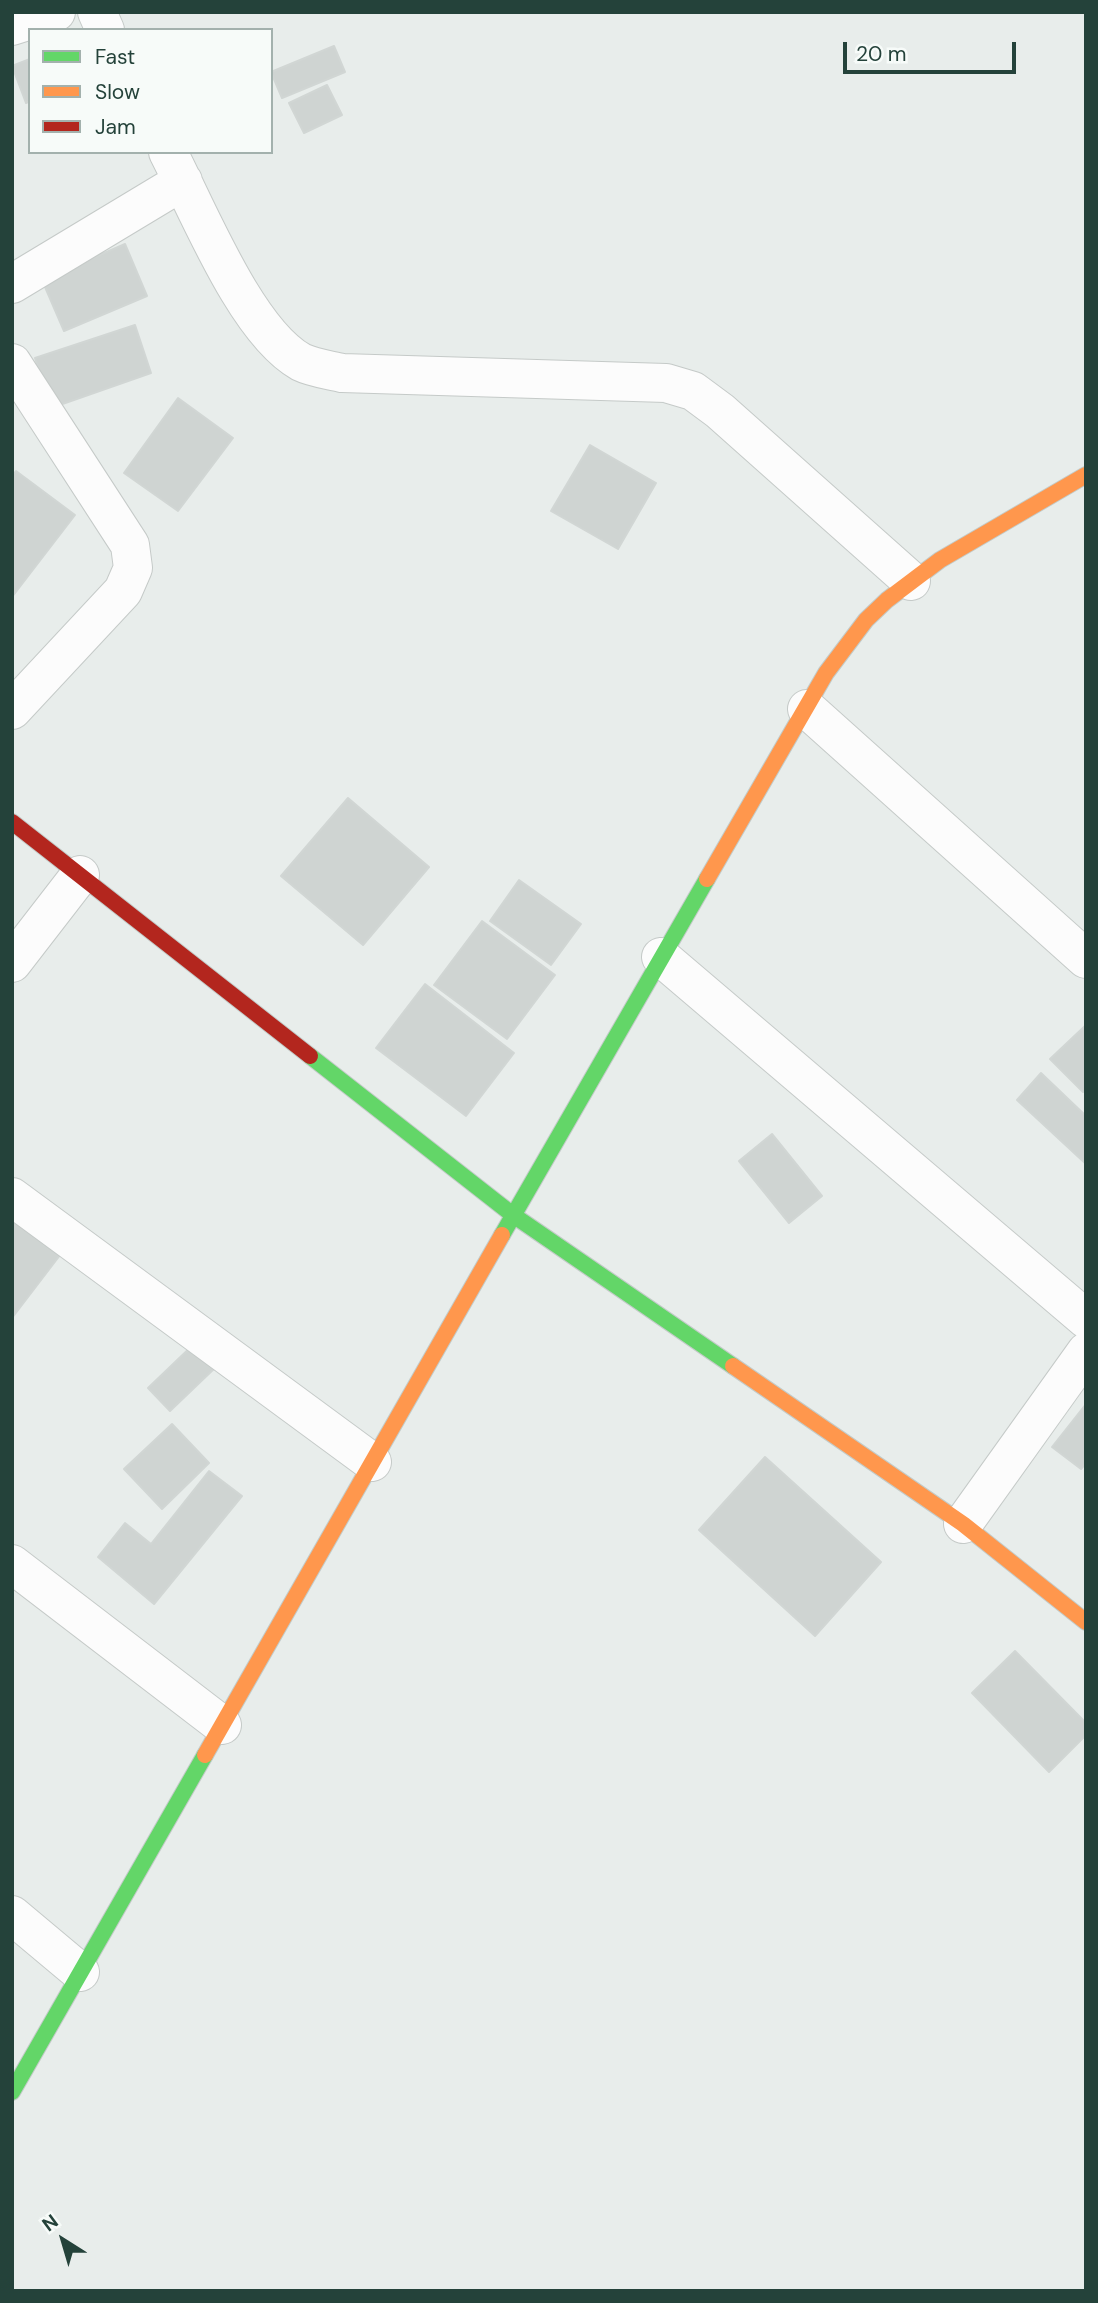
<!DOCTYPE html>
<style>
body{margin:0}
#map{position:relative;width:1098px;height:2303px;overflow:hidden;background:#e8edeb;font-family:"DM Sans",sans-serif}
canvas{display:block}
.frame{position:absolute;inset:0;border:14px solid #24423a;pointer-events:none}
.legend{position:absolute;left:28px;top:28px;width:245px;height:126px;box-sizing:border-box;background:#f7fbf9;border:2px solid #a3b1ad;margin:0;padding:9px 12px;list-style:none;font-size:21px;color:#24423a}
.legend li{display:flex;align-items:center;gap:14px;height:35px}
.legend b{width:35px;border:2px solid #a3b1ad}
.north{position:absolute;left:28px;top:2205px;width:70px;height:70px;-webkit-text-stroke:5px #f7fbf9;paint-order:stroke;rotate:323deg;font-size:19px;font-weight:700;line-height:28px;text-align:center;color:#24423a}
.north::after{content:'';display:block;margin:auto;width:24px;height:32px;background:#24423a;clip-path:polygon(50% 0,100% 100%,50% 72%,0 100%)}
.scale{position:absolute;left:843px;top:42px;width:173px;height:32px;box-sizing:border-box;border:4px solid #24423a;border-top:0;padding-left:9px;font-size:21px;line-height:24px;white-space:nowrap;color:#24423a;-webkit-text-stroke:5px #f7fbf9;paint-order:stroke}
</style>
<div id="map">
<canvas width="1098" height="2303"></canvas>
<div class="frame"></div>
<ul class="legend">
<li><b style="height:9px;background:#63d668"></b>Fast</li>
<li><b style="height:9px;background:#ff974d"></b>Slow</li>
<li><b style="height:9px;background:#b3261e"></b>Jam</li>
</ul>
<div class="north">N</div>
<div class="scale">20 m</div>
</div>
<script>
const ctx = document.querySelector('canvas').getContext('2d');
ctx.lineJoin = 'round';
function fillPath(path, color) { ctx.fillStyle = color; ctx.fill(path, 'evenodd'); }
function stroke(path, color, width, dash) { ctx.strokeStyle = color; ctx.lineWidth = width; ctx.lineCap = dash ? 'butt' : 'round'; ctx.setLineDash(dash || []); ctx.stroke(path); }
const building = new Path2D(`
 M334,46L345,72L282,98L271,72Z
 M30,59V101L26,103L12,66Z
 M327,85L342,115L304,133L289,103Z
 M125,244L147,296L64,331L42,280Z
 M135,325L151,373L51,408L35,358Z
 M178,398L233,438L178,511L124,473Z
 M590,445L656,483L618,549L551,511Z
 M16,471L75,515L12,597V476Z
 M348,798L429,867L363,945L281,876Z
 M519,880L581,924L551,965L490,921Z
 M482,921L555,975L507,1039L434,985Z
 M425,984L514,1053L466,1116L376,1048Z
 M1086,1025V1090L1083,1092L1050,1059Z
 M1041,1073L1086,1116V1164L1017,1100Z
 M772,1134L822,1196L789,1223L739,1161Z
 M12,1206L67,1246L12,1318Z
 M195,1343L217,1366L170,1411L148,1388Z
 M1086,1404V1463L1081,1469L1052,1447Z
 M172,1424L209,1463L162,1509L124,1469Z
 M765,1457L881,1562L815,1636L699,1530Z
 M209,1471L242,1496L154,1604L98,1557L125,1523L151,1544Z
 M1015,1651L1086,1723V1735L1049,1772L972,1693Z`);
fillPath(building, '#cfd4d2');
stroke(building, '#d1d6d4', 2);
const street = new Path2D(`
 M97,12L105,30
 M12,26L56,12
 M168,152C198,210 246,331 301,362C313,368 330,370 342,373L666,383L693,391L720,411L911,581
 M12,284L183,181
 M12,363L130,545L133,568L123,591L12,710
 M807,709L1086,959
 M661,957L1086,1319
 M12,963L80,875
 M12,1197L372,1462
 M963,1524L1086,1352
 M12,1564L222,1725
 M12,1915L80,1972`);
const fast = new Path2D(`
 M310,1056L513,1215L733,1366
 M502,1235L707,879
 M12,2092L205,1755`);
const slow = new Path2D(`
 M707,879L826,673L866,620L887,600L940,560L1086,475
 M733,1366L963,1524L1086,1622
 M205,1755L502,1235`);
const jam = new Path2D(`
 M12,822L310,1056`);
stroke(street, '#c5cac8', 40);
stroke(fast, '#c3cbc8', 18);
stroke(slow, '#c3cbc8', 18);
stroke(jam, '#c3cbc8', 18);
stroke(street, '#fcfcfc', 38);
stroke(fast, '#63d668', 16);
stroke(slow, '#ff974d', 16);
stroke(jam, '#b3261e', 16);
</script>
